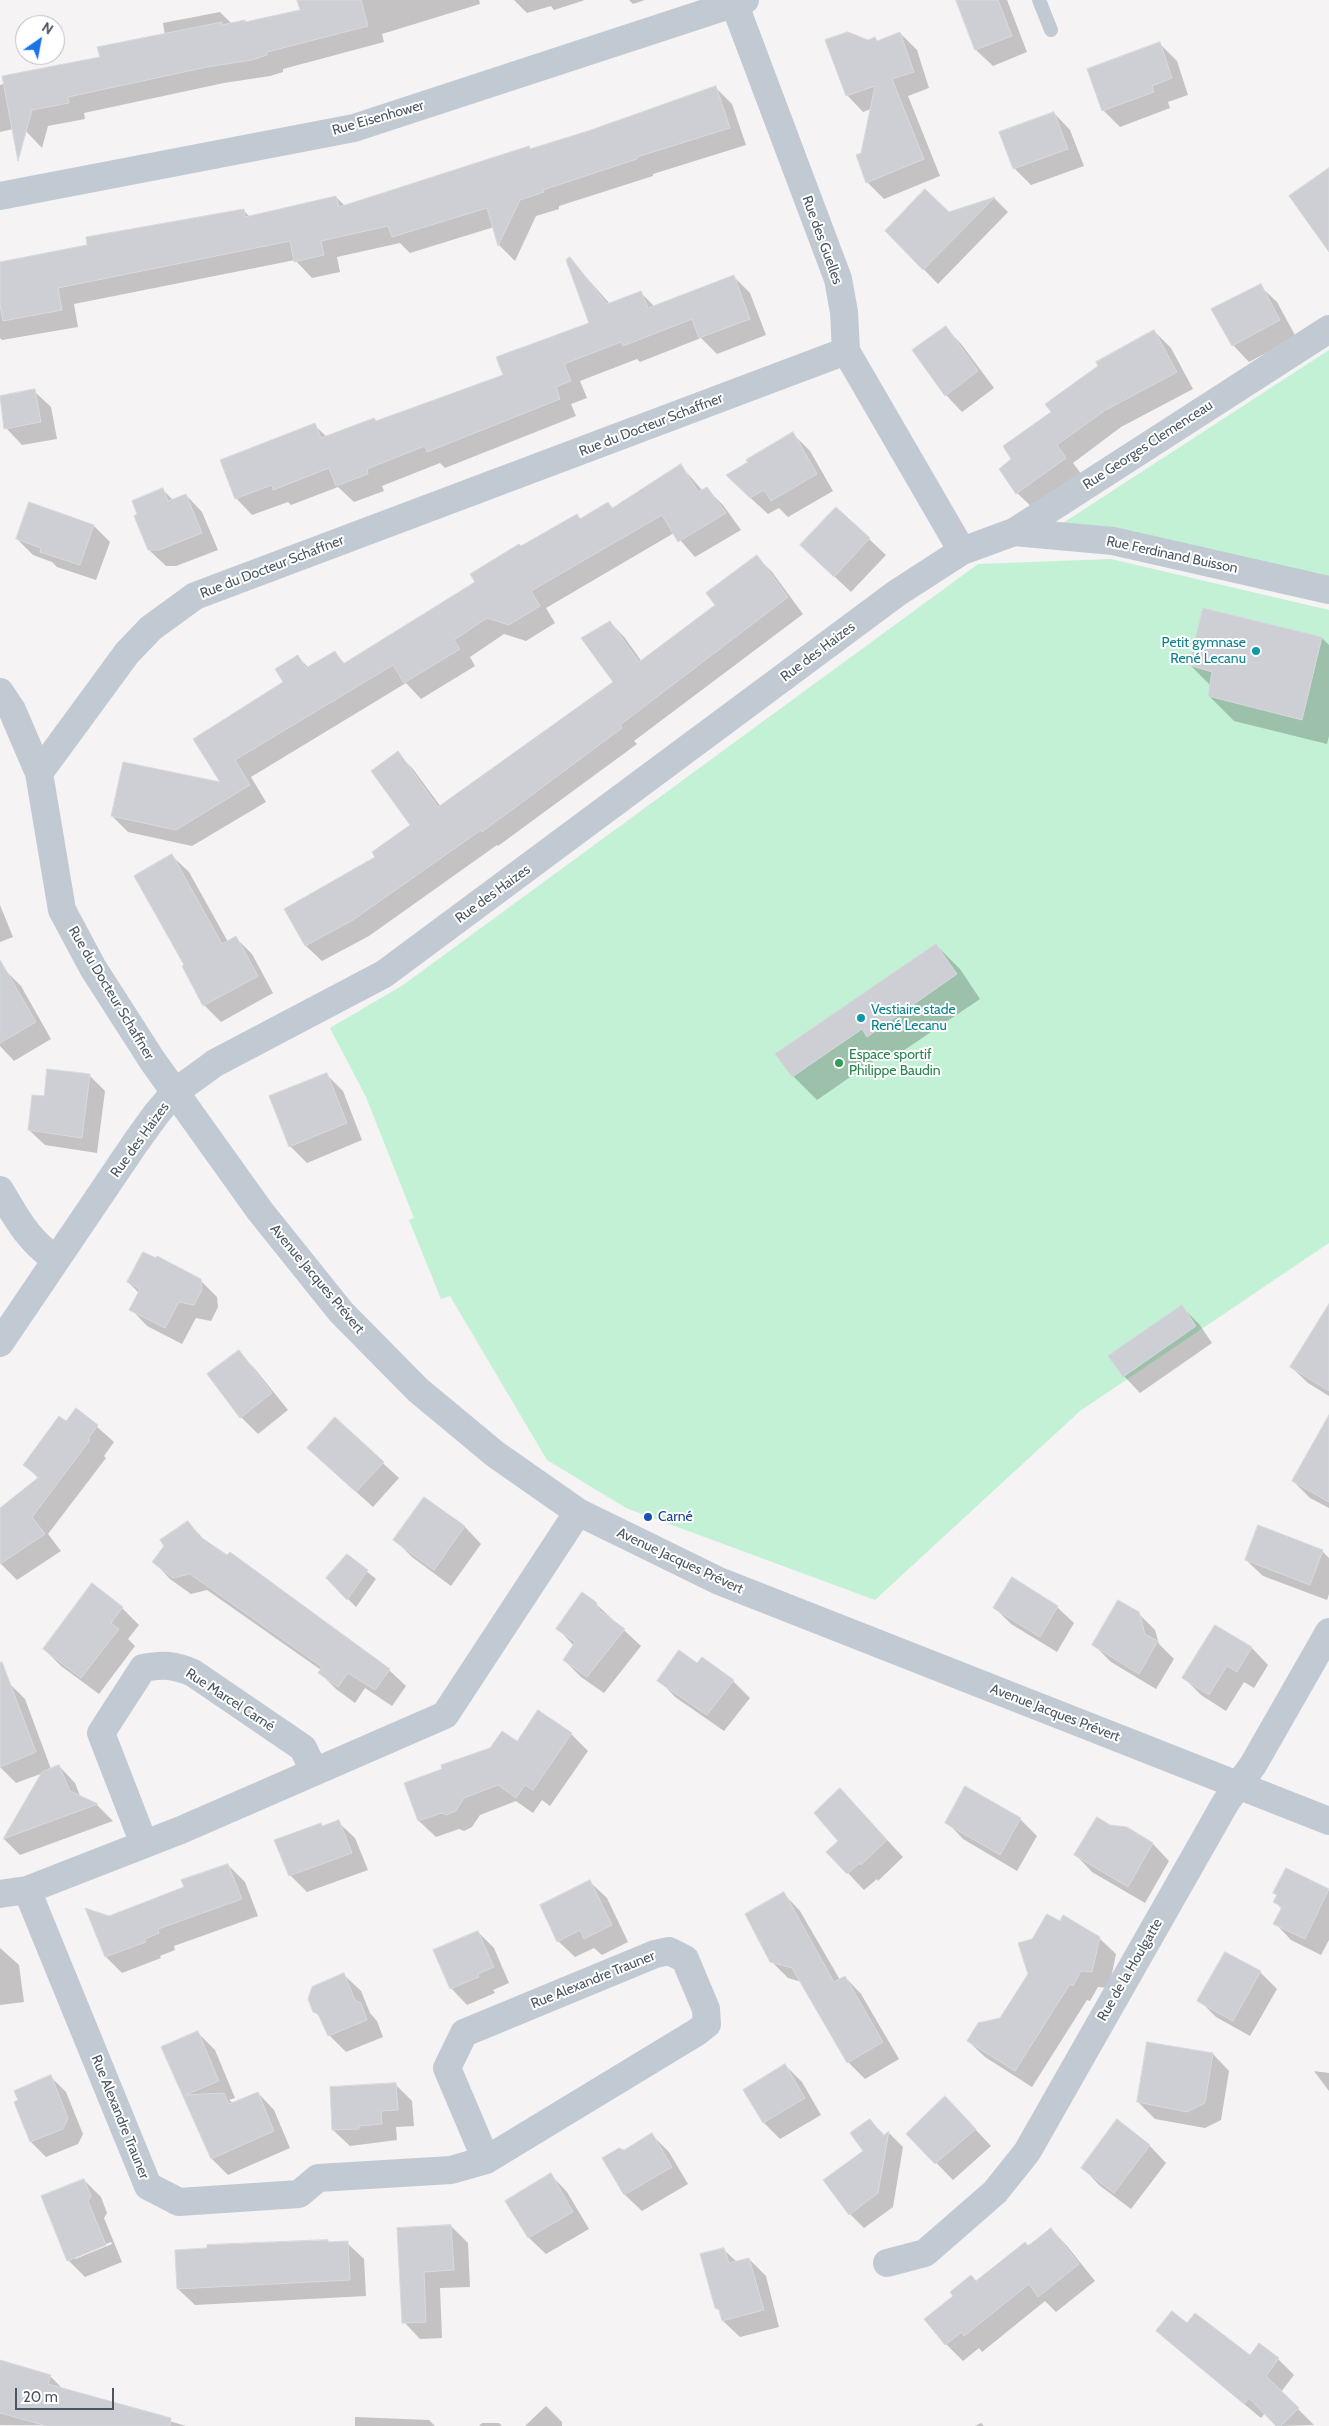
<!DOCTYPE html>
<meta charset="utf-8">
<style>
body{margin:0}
#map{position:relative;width:1329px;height:2426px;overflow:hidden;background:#f5f3f3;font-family:Cabin,sans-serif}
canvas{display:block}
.north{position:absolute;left:15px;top:15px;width:50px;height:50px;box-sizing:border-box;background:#fff;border:1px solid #b7bbc0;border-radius:50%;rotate:33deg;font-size:14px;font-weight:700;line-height:20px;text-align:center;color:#4a5661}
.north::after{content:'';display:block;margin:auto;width:18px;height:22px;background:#1a73e8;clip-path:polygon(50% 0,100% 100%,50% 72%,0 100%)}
.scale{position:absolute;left:15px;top:2388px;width:99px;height:22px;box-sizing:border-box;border:2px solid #4a5661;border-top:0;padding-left:6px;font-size:15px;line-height:18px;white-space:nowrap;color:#4a5661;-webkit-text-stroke:4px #fff;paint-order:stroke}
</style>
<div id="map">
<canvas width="1329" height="2426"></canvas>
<div class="north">N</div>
<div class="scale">20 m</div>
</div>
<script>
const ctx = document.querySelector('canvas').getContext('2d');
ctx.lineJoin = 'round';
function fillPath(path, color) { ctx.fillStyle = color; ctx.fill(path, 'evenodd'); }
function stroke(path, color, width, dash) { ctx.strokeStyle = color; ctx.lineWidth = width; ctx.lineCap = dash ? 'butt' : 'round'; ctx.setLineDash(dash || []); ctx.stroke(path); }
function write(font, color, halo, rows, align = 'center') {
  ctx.font = font + ' Cabin,sans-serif'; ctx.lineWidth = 4; ctx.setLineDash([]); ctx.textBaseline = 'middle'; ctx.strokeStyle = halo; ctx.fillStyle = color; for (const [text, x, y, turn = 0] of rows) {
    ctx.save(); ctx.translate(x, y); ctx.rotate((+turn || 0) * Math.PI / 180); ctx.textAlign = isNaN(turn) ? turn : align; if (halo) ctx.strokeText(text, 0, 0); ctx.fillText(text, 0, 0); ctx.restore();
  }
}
fillPath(new Path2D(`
 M1329,350V580L1063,523Z
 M1111,559L1329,610V1243L1080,1411L875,1600L626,1508L547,1460L450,1296L441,1299L409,1220L414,1218L366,1097L330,1028L403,985L978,564Z`), '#c3f1d5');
fillPath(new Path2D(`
 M302,0H479L480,4L382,34L384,42L283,69V72L270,76L224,83L84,113L85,119L48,126L42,148L22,127L0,132V85L101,58L165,35L163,23L220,12L232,24L246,23L301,11Z
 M514,0H585L554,10L551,6L527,13Z
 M629,0H645L633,4Z
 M958,0H1007L1027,52L993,66L976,50Z
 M900,33L917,50L929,88L908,96L940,176L884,199L867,182L863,154L871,109L863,112L847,95L868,41L875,39L878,42Z
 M1160,44L1177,61L1188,95L1168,102L1170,108L1120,127L1103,110Z
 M716,88L732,104L746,145L653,174V176L559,206V209L536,216L515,261L499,245L494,227L410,253L400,243L337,257L340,272L312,278L295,260L74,304L78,327L2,340L0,338V263L89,246L243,210L250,217L336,197L345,206L529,148L531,150L588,132Z
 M1054,113L1070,130L1084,166L1031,185L1014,168Z
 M994,198L1008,212L938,284L887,231Z
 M570,259L610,304L641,293L655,307L734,277L750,293L766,335L717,354L701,338L640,362L637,359L580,381L587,398L571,404L576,416L445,468L440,463L382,486L384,491L354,502L338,487L291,505L288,502L252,515L236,498L314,425L327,437L377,422L504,376L591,324Z
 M1260,286L1277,302L1296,337L1249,362L1233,345Z
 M946,328L962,345L994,388L962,412L946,395Z
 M1154,331L1171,348L1193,389L1121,427L1073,463L1082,475L1034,509L1017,493L1013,459L1053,412Z
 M34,391L51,407L57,439L22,445L6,428L0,397Z
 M793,434L810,451L833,491L788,517L779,508L768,514L744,492Z
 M681,466L703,491L706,488L723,505L741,530L695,557L674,533L546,608L555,623L526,641L504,634L470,657L475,666L421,699L406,683L251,777L266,802L192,846L128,832L112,816L222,784L195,739L285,683L298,657L309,668L335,653L345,664L477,582L521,547L577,515L581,519L608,504L613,509Z
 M162,489L173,500L186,495L202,512L218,550L176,566H166L149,550Z
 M29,504L94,526L110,542L96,580L57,567L52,562L33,555L17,539Z
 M836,508L886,555L851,592L818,561Z
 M757,557L772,572L803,614L634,741L637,744L498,846L497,845L369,936L322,961L306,946L286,910L377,857L412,825L397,753L413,769L441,807L614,682L610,622L625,638L642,662L717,606Z
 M1322,638L1329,645V736L1327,744L1234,721L1209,696L1211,686L1190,665Z
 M172,856L189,872L228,942L236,938L252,954L273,993L221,1022L204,1005L186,966Z
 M0,905L13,937L0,942Z
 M936,945L960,969L980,999L891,1059L885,1053L817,1100L793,1076L776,1054Z
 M4,969L21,986L51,1039L14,1061L0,1046V971Z
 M326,1074L343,1091L362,1140L307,1163L290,1146Z
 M89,1075L105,1091L97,1153L45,1145L29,1130L45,1098Z
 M200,1280L217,1297L218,1307L211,1321L196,1318L182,1344L147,1326L131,1309L139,1293L128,1282Z
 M1182,1307L1199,1324L1212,1343L1140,1393L1124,1376Z
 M1329,1326V1396L1308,1383L1291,1367Z
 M239,1352L255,1369L288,1410L258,1434L241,1417Z
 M77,1409L114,1442L104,1456L106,1458L48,1534L61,1551L17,1580L0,1563V1511L39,1479L25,1465Z
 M335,1419L399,1478L373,1507L324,1463Z
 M1329,1455V1508L1310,1498L1293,1481Z
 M425,1498L465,1527L481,1544L451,1586L412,1557L395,1540Z
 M188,1522L208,1544L389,1670L406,1686L392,1706L365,1688L355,1703L336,1689L319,1672L321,1670L207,1590L191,1594L170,1579L154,1562Z
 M1322,1551L1329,1558V1594L1327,1600L1263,1576L1246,1560Z
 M347,1555L376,1579L356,1607L327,1578Z
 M92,1585L122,1608L139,1625L128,1639L135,1646L99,1694L61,1666L44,1649Z
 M595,1603L641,1646L604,1693L581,1677L564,1660L574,1646L558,1629Z
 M994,1607H1057L1074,1623L1057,1652L1011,1624Z
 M1138,1613L1155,1630L1159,1644L1174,1659L1156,1689L1111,1662L1094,1645Z
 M1215,1626L1252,1648L1268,1665L1254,1688L1244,1682L1226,1711L1201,1695L1184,1678Z
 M697,1664L733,1681L750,1698L724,1731L675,1697L659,1680Z
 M9,1683L25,1699L51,1769L59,1766L75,1783L81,1798L97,1805L113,1821L20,1855L4,1839L43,1773L16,1783L0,1767V1687Z
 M538,1712L571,1734L588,1751L550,1806L542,1800L533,1813L516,1801L480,1815L472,1827L464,1831L459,1829L436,1837L419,1821L405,1784L518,1743Z
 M840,1789L903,1857L878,1881L877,1879L864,1890L848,1873L840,1841Z
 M1020,1819L1037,1836L1017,1871L963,1839L947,1822Z
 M338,1822L355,1838L368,1870L307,1892L290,1875L323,1827Z
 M1109,1826L1126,1828L1153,1844L1169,1861L1145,1903L1092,1872L1076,1855Z
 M228,1865L245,1882L258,1916L174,1946L175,1950L160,1956L161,1958L122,1973L106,1957L88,1910L109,1918L186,1888Z
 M1286,1869L1329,1891V1940L1321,1955L1291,1940L1275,1923L1282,1909L1275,1902L1278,1896L1275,1893Z
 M590,1882L607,1898L628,1942L602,1955L594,1948L575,1957L558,1941Z
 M784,1894L800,1911L840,1980L845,1977L861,1994L899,2059L865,2079L848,2062L802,1982L788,1978L771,1961Z
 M478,1932L494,1948L509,1983L493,1990L495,1993L467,2005L451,1988Z
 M1099,1938L1116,1954L1109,1988L1098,1987L1090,2001L1087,2000L1032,2087L985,2057L968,2041L1001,2019L1029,1974Z
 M0,1948L19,1965L24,2002L0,2005Z
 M1260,1972L1277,1989L1250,2036L1216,2017L1199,2000Z
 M344,1975L361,1991L370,2013L377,2021L383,2037L346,2052L329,2035L321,2018L314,2011Z
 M198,2033L215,2050L235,2098L229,2100L233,2103L258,2093L274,2110L290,2148L228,2175L212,2159L163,2047Z
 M1213,2054L1229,2071L1221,2120L1205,2128L1155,2119L1138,2102Z
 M785,2065L802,2082L821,2115L780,2139L764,2123Z
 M1314,2071L1329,2073V2091Z
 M51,2077L66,2092L83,2134L78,2144L46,2157L31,2142L19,2101Z
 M396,2085L412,2101L414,2126L396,2127L397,2140L350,2146L333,2130Z
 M962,2115L991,2146L953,2180L908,2134Z
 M870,2120L885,2136L889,2133L903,2147L893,2207L864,2228L850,2214Z
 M1117,2121L1150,2146L1166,2163L1131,2209L1099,2185L1083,2168Z
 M652,2135L669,2152L688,2184L642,2211L625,2195L604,2158L624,2152Z
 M551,2175L567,2192L589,2229L546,2254L529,2238L507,2201Z
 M84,2180L101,2197L107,2213L104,2218L122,2262L85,2277L68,2260ZM111,2242L112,2244L75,2259V2256Z
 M451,2226L468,2243L470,2287L440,2288L442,2338L420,2339L404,2322L399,2229Z
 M1051,2229L1067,2246L1095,2281L1056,2312L1045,2301L982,2352L979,2348L963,2361L946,2344L976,2282Z
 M328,2241L330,2244L347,2243L364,2259L366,2296L195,2305L178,2289Z
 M723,2249L737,2262L749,2259L766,2276L779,2327L740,2337L723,2321L721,2312Z
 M1188,2325L1250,2356L1278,2359L1294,2375L1281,2392L1314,2425L1278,2426L1265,2413L1261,2418L1174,2346L1158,2331Z
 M0,2366L50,2376L64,2390L186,2426L0,2425Z
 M546,2406L562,2422V2426H525Z
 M355,2417L429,2420L435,2426H355Z
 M482,2423H499L502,2426H479Z
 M981,2423L984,2426H975Z`), '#0003');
const building = new Path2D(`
 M297,0H361L368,26L267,52V55L252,60L207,67L68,97L69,103L32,110L18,161L2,76L100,57L97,47L222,22V25L245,20V22L300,10Z
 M956,0H998L1012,36L975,50Z
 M848,32L868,40L875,37L877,41L900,32L914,72L892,79L924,159L866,183L856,155L861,153L875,86L846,96L825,40Z
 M1160,42L1172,78L1152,86L1154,92L1102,111L1087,69Z
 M716,86L730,128L637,157V159L543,190L544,192L520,200L498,246L487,208L392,237L388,226L321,241L324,255L294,262L290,241L58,288L62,310L3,321L0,305V262L87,245L86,237L244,209L245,217L336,196L339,207L529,146L530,149L588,131Z
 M1054,112L1068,149L1013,169L999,132Z
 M1329,168V252L1289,196Z
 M925,189L949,212L995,197L923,270L885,231Z
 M570,257L607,304L641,291L648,308L734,275L750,319L699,338L692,319L623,346L621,342L564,364L571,381L556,387L560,399L427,452L425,446L367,469L368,474L336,486L329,468L273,490L272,485L235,499L220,460L315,423L321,438L374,418L376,421L503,375L496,357L589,323L566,260Z
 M1261,284L1280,320L1232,346L1211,309Z
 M946,326L978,371L945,396L912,350Z
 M1154,330L1177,372L1104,411L1057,445L1066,458L1016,494L999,469L1011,459L1003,446L1051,412L1045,404L1098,366L1096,362Z
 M35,389L41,422L4,429L0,396Z
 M793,432L817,474L771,501L764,490L750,498L726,475L748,462L746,460Z
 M681,464L698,492L707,487L726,513L678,542L662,515L531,591L540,606L509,625L487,618L454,640L460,649L404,683L393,665L235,760L250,785L176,830L111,816L123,762L220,782L193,739L283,682L275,669L298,655L306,668L335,651L343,664L475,582L470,574L519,544L521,546L577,514L580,519L608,502L612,508Z
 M163,488L168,501L186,494L202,533L159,550H148L134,516L137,514L132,501Z
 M29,502L94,525L80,565L40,552L41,548L16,539Z
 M836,507L870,538L834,577L800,545Z
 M757,555L788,597L620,725L622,728L482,832L481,830L353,920L305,946L284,909L375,857L372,852L410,825L371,771L398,751L438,807L613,682L581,638L610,621L639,662L715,605L706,593Z
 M1203,608L1322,637L1302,720L1208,696L1212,672L1189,665Z
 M172,854L222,944L236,936L258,976L203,1006L182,966L184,965L134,876Z
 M936,944L957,974L867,1037L862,1029L792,1077L775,1054Z
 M0,960L36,1022L0,1043Z
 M47,1069L90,1074L82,1138L28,1130L32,1095L44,1096Z
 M327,1073L347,1123L289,1147L269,1096Z
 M143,1252L156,1258L157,1256L201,1279L202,1290L194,1305L179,1302L165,1328L129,1310L140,1289L127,1282Z
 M1329,1304V1391L1290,1367Z
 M1182,1305L1196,1326L1123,1377L1108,1356Z
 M239,1350L272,1393L240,1418L207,1374Z
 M76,1408L98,1425L88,1439L90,1440L32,1517L45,1534L0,1564V1508L39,1477L23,1465L59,1416L66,1421Z
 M1329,1415V1502L1292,1481Z
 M335,1417L384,1462L356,1492L307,1448Z
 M424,1497L465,1526L434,1570L393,1540Z
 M188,1521L199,1536L227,1555L230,1552L390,1669L375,1690L348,1673L338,1687L318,1673L322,1667L190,1574L173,1578L152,1562L164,1546L160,1540Z
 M1258,1525L1323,1550L1310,1585L1245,1560Z
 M347,1554L368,1570L347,1600L326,1578Z
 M1012,1577L1058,1606L1040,1637L993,1608Z
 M92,1583L123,1607L111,1623L119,1629L81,1678L43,1649Z
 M582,1592L596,1602L599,1610L625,1629L587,1677L563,1660L575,1642L556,1629Z
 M1118,1600L1139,1612L1145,1634L1158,1641L1139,1674L1092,1645Z
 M1215,1625L1252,1647L1237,1672L1227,1666L1209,1695L1182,1678Z
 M679,1650L697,1663L702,1657L734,1680L707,1715L657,1681Z
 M2,1662L36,1752L0,1767V1663Z
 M538,1710L572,1733L533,1790L525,1785L516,1798L498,1785L464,1798L456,1811L446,1815L442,1813L418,1821L404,1783L442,1769L441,1765L490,1748L502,1731L517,1741Z
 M59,1765L70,1791L98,1804L3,1839L42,1772Z
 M965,1786L1021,1818L1000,1855L945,1823Z
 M840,1788L887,1840L861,1865L860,1863L847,1874L826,1852L838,1841L814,1813Z
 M1097,1817L1110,1825L1127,1827L1153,1843L1128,1887L1074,1855Z
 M339,1820L352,1853L289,1876L274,1840L321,1823L322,1826Z
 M228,1864L242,1899L158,1929L159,1933L145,1939L146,1942L105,1957L85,1908L109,1916L184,1887L181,1880Z
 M1286,1868L1329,1889L1305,1939L1273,1924L1282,1907L1273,1902L1277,1895L1273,1893Z
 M590,1880L612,1925L584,1939L580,1930L557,1942L540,1905Z
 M784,1892L834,1982L845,1976L883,2042L847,2063L792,1968L770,1962L745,1914Z
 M1047,1914L1060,1921L1063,1915L1100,1937L1092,1972L1081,1971L1073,1986L1070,1984L1015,2071L967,2041L978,2023L1000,2018L1028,1974L1018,1943L1032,1939Z
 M478,1931L494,1967L478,1974L479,1977L450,1989L433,1950Z
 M1225,1952L1261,1971L1233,2021L1197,2001Z
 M344,1973L355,2000L361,2003L367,2020L328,2036L318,2014L313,2012L308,1999L312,1987Z
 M198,2031L219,2081L185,2095L224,2093L229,2104L258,2092L274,2131L211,2159L161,2047Z
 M1147,2042L1213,2053L1205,2103L1187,2112L1137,2102Z
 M785,2064L805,2098L763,2123L743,2090Z
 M51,2075L68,2118L63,2129L30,2142L14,2102L18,2100L14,2091Z
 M396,2083L398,2110L381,2111L382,2124L359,2126V2129L332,2130L330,2087Z
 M945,2096L976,2129L935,2164L906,2134Z
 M870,2119L883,2136L889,2131L878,2193L849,2215L823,2180L863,2151L850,2133Z
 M1117,2119L1150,2145L1114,2193L1081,2168Z
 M652,2133L672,2167L624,2195L602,2158L619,2148L624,2150Z
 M551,2173L573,2212L528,2238L505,2201Z
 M84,2179L91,2196L88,2201L106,2245L67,2261L41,2196Z
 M451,2225L454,2270L424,2272L426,2322L402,2323L397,2228Z
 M1051,2228L1079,2264L1038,2297L1029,2284L964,2336L962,2332L945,2345L924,2319L953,2296L950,2292L971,2275L976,2281L1025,2242L1028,2246Z
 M328,2240V2242L348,2241L350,2280L177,2289L175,2250L207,2248V2245Z
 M724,2248L729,2263L749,2258L764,2310L722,2321L719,2310L715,2308L700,2254Z
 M1172,2311L1187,2323L1195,2313L1250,2355L1259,2343L1279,2358L1266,2376L1299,2408L1281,2426H1276L1249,2398L1244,2404L1156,2331Z
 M0,2360L51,2375L48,2384L171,2418L170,2426H47L0,2413Z`);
fillPath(building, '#cdcfd5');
stroke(building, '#d7d9de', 1);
stroke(new Path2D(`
 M1039,0L1051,30`), '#c1cad2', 14);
stroke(new Path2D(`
 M733,0L838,279L844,312L846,351L962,551
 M0,196L354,128L745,0
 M1014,532L1113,541L1329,590
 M0,692L12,710L39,773L62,910L93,968L152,1060L260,1211L341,1312L418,1390L495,1454L578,1512L719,1581L1329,1821
 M39,773L127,653L151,628L195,596L846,351
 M0,1190C17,1219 28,1240 56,1260
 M0,1343L136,1142L157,1113L175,1092L215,1063L384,974L897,593L962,551L1014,532L1329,329
 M144,1844L101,1733L143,1668C163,1664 175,1665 193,1673L303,1748L314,1771
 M27,1890L148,2186L179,2202L299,2194L318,2178L451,2170L486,2160L697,2032L707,2024L706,2009L685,1959L669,1951L655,1954L464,2033L447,2068L486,2160
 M0,1894L27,1890L181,1830L445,1715L578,1512
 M887,2263L925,2253L995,2192L1027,2152L1226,1802L1253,1765L1329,1632`), '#c1cad2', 28);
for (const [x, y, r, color] of [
 [1256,651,5,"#0f9aa8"],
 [861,1018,5,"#0f9aa8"],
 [839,1063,5,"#2e9e5b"],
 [648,1517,5,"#1a4fb4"]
]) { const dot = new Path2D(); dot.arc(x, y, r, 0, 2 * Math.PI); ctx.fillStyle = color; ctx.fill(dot); stroke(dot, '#fff', 2); }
write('14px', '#4a5661', '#fff', [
 ["Rue Eisenhower",378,118,-16],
 ["Rue des Guelles",822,240,70],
 ["Rue du Docteur Schaffner",651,425,-21],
 ["Rue Georges Clemenceau",1148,445,-33],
 ["Rue Ferdinand Buisson",1172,555,12],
 ["Rue du Docteur Schaffner",272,567,-21],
 ["Rue des Haizes",818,652,-37],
 ["Rue des Haizes",493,894,-36],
 ["Rue du Docteur Schaffner",111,993,59],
 ["Rue des Haizes",140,1140,-54],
 ["Avenue Jacques Prévert",317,1279,50],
 ["Avenue Jacques Prévert",680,1561,25],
 ["Rue Marcel Carné",230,1700,33],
 ["Avenue Jacques Prévert",1055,1713,21],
 ["Rue de la Houlgatte",1130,1970,-60],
 ["Rue Alexandre Trauner",593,1980,-22],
 ["Rue Alexandre Trauner",120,2117,68]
]);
write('14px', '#0d838f', '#fff', [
 ["Petit gymnase",1246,643],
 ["René Lecanu",1246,659],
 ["Vestiaire stade",871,1010,"left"],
 ["René Lecanu",871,1026,"left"]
], 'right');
write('14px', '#27864d', '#fff', [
 ["Espace sportif",849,1055],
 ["Philippe Baudin",849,1071]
], 'left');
write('14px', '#164399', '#fff', [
 ["Carné",658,1517]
], 'left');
</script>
